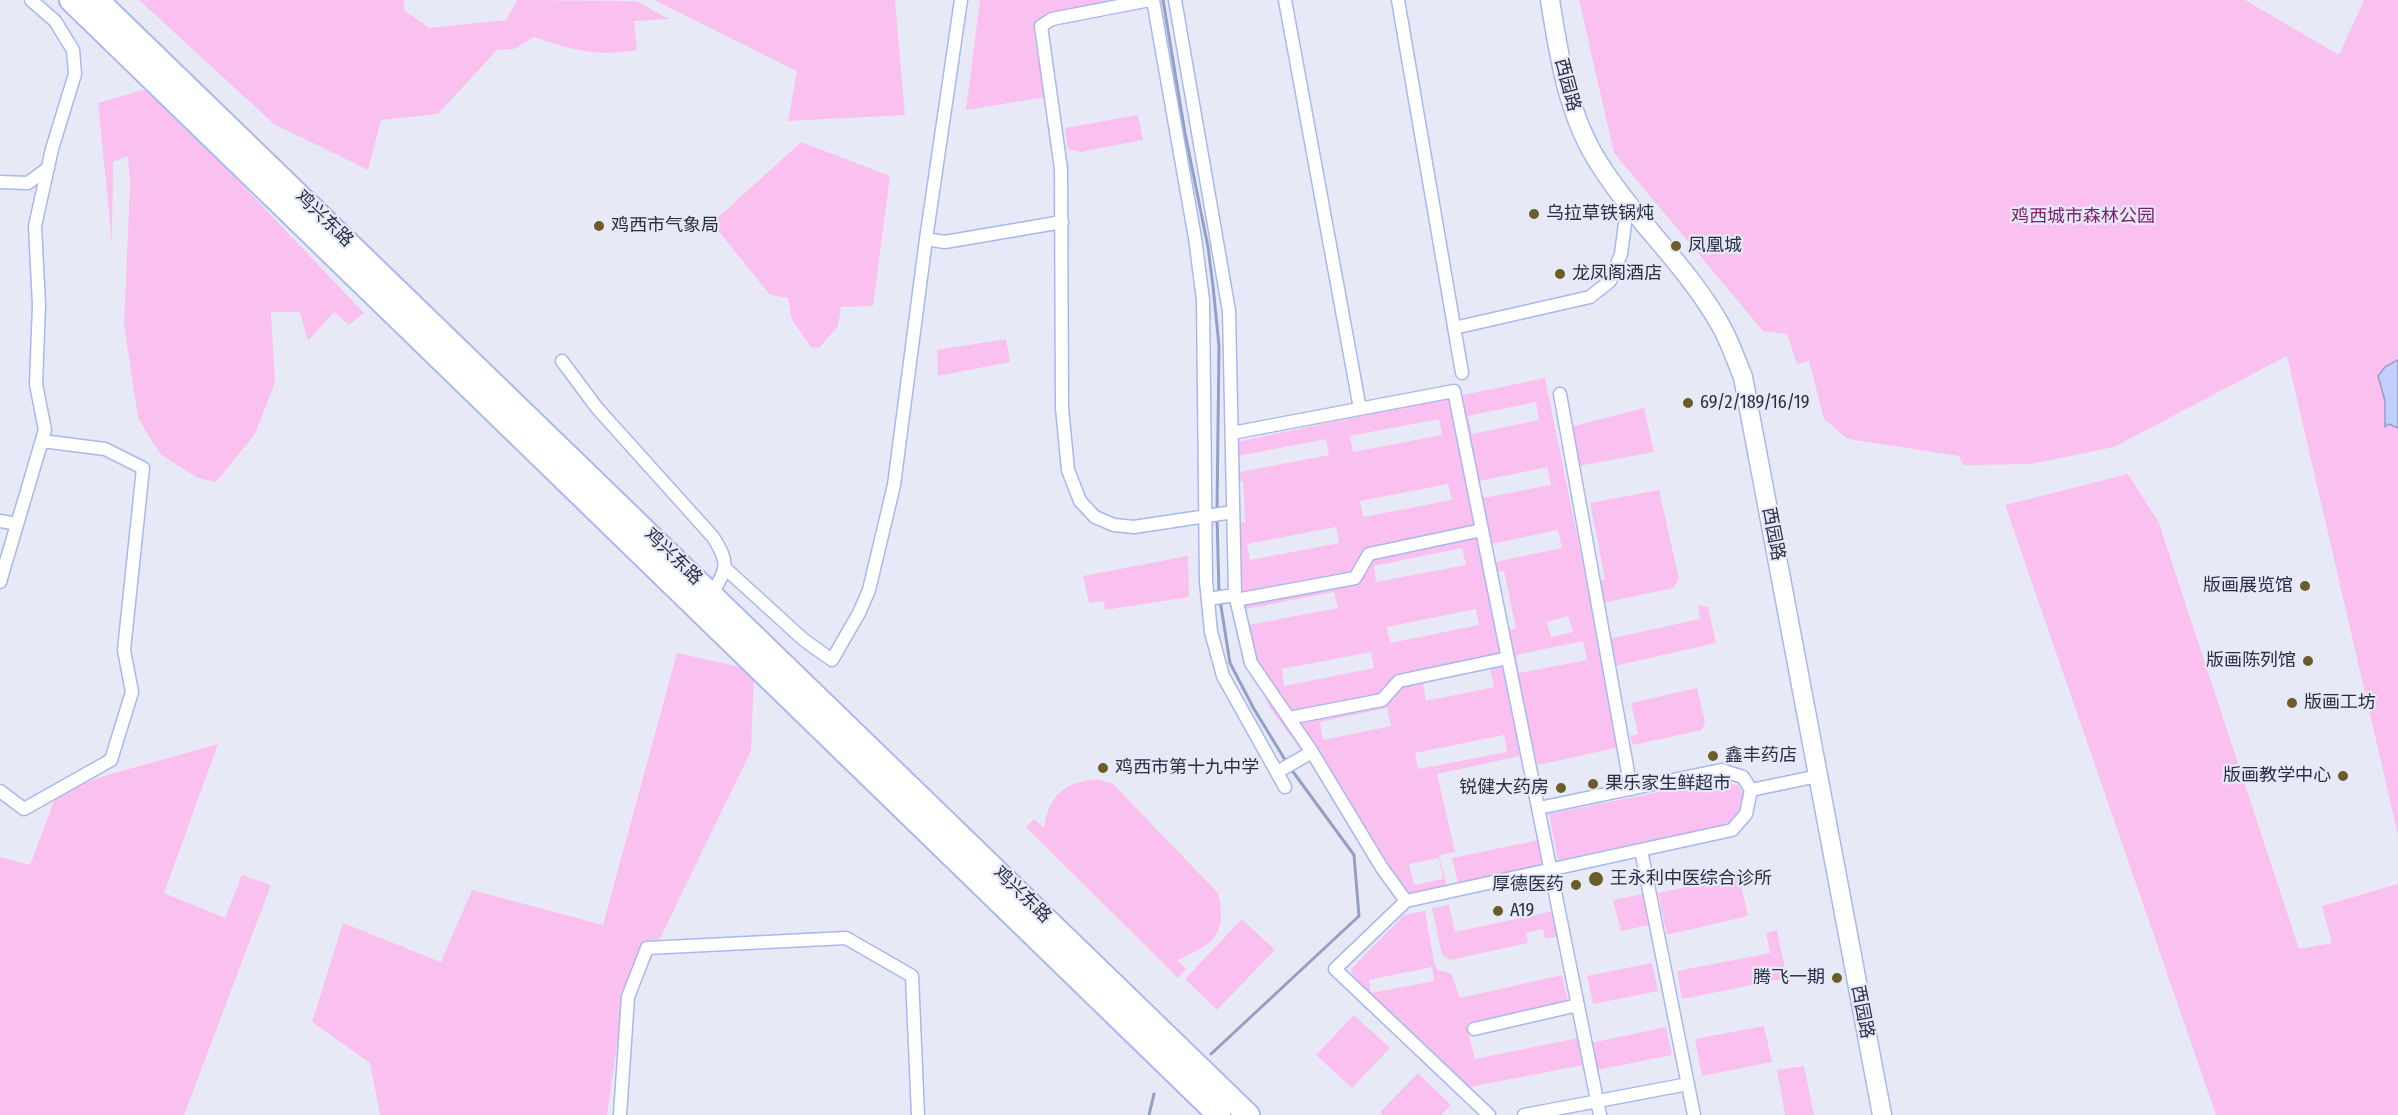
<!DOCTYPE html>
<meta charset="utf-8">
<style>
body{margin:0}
canvas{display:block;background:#e7eaf6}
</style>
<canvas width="2398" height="1115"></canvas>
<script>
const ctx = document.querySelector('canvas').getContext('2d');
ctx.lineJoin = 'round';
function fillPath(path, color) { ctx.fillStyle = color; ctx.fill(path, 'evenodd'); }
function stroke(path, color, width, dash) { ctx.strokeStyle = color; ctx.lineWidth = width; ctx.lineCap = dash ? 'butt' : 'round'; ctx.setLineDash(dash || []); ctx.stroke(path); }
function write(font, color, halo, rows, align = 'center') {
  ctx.font = font + ' "Fira Sans Condensed","Noto Sans SC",sans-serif'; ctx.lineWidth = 4.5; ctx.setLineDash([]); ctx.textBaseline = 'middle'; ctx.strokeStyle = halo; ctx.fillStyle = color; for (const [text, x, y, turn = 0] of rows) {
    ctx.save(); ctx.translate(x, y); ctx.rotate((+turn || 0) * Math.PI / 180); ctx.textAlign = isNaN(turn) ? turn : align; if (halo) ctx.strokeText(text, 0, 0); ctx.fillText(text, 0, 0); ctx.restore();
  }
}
fillPath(new Path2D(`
 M139,0H404V10L429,28L506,20L517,0L636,1L669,19L634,21L637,50C596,57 572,50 534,37L514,49L497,50L438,114L381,120L368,170L274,124Z
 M654,0H895L905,115L788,121L797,71Z
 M980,0H1107L1108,2L1047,14L1036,22L1034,35L1045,97L966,110Z
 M1579,0H2245L2339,55L2364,0H2398V835L2287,356L2114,447L2031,464L1963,465L1959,456L1848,439L1824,419L1809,361L1797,364L1787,334L1763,331L1614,153Z
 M150,88L364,313L349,325L334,312L308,341L300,312H271L275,382L255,434L216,482L198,478L160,454L138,418L124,325L130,184L128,156L113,162L112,243L98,103Z
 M1138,115L1143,140L1080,152L1068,149L1065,128Z
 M801,142L890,176L873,306L841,307L838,326L819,348L811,347L792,320L788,298L770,295L712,223Z
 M1006,339L1010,362L938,376L937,350Z
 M1545,378L1620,747L1538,765L1534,753L1437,774L1455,852L1439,855L1447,888L1408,898L1270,708C1243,650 1239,586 1237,523L1245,522L1243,481H1236V442ZM1536,402L1539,420L1472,434L1468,416ZM1439,419L1442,435L1353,452L1350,436ZM1326,439L1329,455L1240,472L1238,456ZM1547,467L1551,485L1483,498L1480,481ZM1448,484L1452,500L1363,517L1360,501ZM1336,527L1339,543L1250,560L1247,544ZM1558,530L1562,548L1494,562L1491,544ZM1462,548L1466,565L1376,582L1374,566ZM1504,571L1516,628L1503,632L1491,574ZM1334,592L1338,608L1248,625L1246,609ZM1476,609L1479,625L1390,643L1387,627ZM1568,616L1573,632L1551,637L1547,622ZM1583,641L1587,660L1519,673L1516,655ZM1371,652L1374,668L1284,686L1282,669ZM1490,669L1494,687L1426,701L1423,683ZM1387,708L1391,726L1323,740L1320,722ZM1504,735L1507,752L1418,769L1415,753ZM1439,858L1443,879L1414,885L1409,864Z
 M1644,408L1654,452L1573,467L1566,428Z
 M2128,474L2159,523L2299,949L2332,943L2322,906L2398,884V1115H2216L2005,505Z
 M1659,490L1679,579L1673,588L1602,603L1598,582L1605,579L1590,503Z
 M1188,556L1189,597L1105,610L1104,601L1089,603L1083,576Z
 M1698,605L1708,607L1716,643L1614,666L1608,639L1700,619Z
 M677,653L754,670L751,751L662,934L619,1031L607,1115H380L370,1063L312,1022L343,923L441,962L472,890L603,925Z
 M1697,688L1705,722L1702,730L1633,745L1630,736L1638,734L1631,703Z
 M218,744L164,893L225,918L242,875L271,885L184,1115H0V857L30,865L57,793L104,776Z
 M1098,779L1113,784L1218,893C1228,935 1213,945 1177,960L1186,969L1178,978L1026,827L1034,819L1044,828C1049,794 1065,782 1098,779Z
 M1714,781L1738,785L1744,795L1742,810L1729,824L1558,860L1549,814Z
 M1539,840L1545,864L1458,883L1452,858Z
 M1739,875L1748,916L1667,935L1658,893Z
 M1642,894L1649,925L1621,931L1613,900Z
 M1449,905L1455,932L1554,911L1559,936L1545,939L1543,929L1526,933L1528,943L1450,960L1442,955L1432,908Z
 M1425,911L1434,963L1438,970L1451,973L1460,998L1562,975L1568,1002L1466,1025L1475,1059L1578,1038L1583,1065L1465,1088L1442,1066L1444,1063L1354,983L1351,969L1404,915ZM1432,967L1434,981L1371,993L1369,980Z
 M1242,919L1275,950L1217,1010L1185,979Z
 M1777,930L1787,978L1682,999L1677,971L1770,953L1766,933Z
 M1652,963L1658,991L1593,1004L1587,976Z
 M1354,1015L1390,1048L1352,1088L1316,1055Z
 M1764,1026L1772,1062L1702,1076L1695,1039Z
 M1666,1027L1672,1055L1597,1070L1591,1043Z
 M1804,1066L1814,1115H1785L1777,1070Z
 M1418,1073L1451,1105L1441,1115H1383L1380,1112Z`), '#fac1f0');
const water = new Path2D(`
 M2398,360V428L2389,424L2385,427V401L2378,376L2385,367Z`);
fillPath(water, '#c2cffd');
stroke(water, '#949fc6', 1.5);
stroke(new Path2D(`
 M1163,0L1185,133L1208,247L1213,286L1219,346L1217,510
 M1217,516L1219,594
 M1220,600L1230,663L1254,709L1287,763
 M1211,1054L1359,916L1354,855L1291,769
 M1149,1115L1154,1094`), '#949fc6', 3);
const street = new Path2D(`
 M1150,0L1052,19L1041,26L1061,169L1062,408L1068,470L1080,501L1095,517L1114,525L1134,527L1233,512
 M1153,0L1195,238L1203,300L1206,581L1211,632L1223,676L1285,787
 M1175,0L1229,311L1235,594L1251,663L1312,752L1382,868L1406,901L1335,969L1489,1115
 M1285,0L1360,409
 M1398,0L1462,373
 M0,182L28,183L48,168
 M926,239L945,242L1062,222
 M1454,328L1590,297L1610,281L1621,254L1628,201
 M562,361L597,408L713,537C730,564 727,568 712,594
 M1560,394L1631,789
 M1232,433L1454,391L1600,1115
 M0,521L17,524
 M726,569L804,640L832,660L859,613L869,590L894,485L926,239L961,0
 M0,582L45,430L36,384L39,305L35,226L52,149L75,74L73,50L55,21L31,0
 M1208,599L1235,595
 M1236,600L1355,578L1369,554L1482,530
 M1289,718L1382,700L1399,681L1508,658
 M1277,772L1312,752
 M1751,790L1818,776
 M0,791L24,809L111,760L132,692L124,650L143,468L105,449L42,441
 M1641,850L1694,1115
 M1406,901L1732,830L1746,814L1751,790L1743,777L1721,770L1539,808
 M1474,1029L1578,1005
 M620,1115L628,997L647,948L846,938L912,976L918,1115
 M1524,1115L1688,1084`);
const secondary = new Path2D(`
 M1550,0C1559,57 1568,116 1600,165C1636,222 1689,268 1721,326C1730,342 1736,360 1743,377L1882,1115`);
const highway = new Path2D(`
 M71,0L1219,1115
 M97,0L1248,1115`);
stroke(street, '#a8b7ef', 15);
stroke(secondary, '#a8b7ef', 21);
stroke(highway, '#a8b7ef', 26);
stroke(street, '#fff', 12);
stroke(secondary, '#fff', 18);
stroke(highway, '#fff', 22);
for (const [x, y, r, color] of [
 [1534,214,6,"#6b5c29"],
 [599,226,6,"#6b5c29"],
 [1676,246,6,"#6b5c29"],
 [1560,274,6,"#6b5c29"],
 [1688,403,6,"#6b5c29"],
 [2305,586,6,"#6b5c29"],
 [2308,661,6,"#6b5c29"],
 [2292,703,6,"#6b5c29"],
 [1713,756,6,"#6b5c29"],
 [1103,768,6,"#6b5c29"],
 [2343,776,6,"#6b5c29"],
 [1593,784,6,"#6b5c29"],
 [1561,788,6,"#6b5c29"],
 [1596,879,8,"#6b5c29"],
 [1576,885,6,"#6b5c29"],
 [1498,911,6,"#6b5c29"],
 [1837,978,6,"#6b5c29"]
]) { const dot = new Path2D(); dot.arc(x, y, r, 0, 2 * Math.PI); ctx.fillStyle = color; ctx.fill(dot); stroke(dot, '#e7eaf6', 2); }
write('18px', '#292f45', '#e7eaf6', [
 ["西园路",1567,85,75],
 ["鸡兴东路",324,219,44],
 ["西园路",1773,534,79],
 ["鸡兴东路",673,557,44],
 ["鸡兴东路",1022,895,44],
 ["西园路",1862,1012,79]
]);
write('18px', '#292f45', '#e7eaf6', [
 ["乌拉草铁锅炖",1546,214],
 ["鸡西市气象局",611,226],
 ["凤凰城",1688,246],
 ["龙凤阁酒店",1572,274],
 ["69/2/189/16/19",1700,403],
 ["版画展览馆",2293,586,"right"],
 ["版画陈列馆",2296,661,"right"],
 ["版画工坊",2304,703],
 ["鑫丰药店",1725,756],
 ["鸡西市第十九中学",1115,768],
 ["版画教学中心",2331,776,"right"],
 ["果乐家生鲜超市",1605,784],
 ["锐健大药房",1549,788,"right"],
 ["王永利中医综合诊所",1610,879],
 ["厚德医药",1564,885,"right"],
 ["A19",1510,911],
 ["腾飞一期",1825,978,"right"]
], 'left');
write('18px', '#791e70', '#e7eaf6', [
 ["鸡西城市森林公园",2083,217]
]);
</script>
